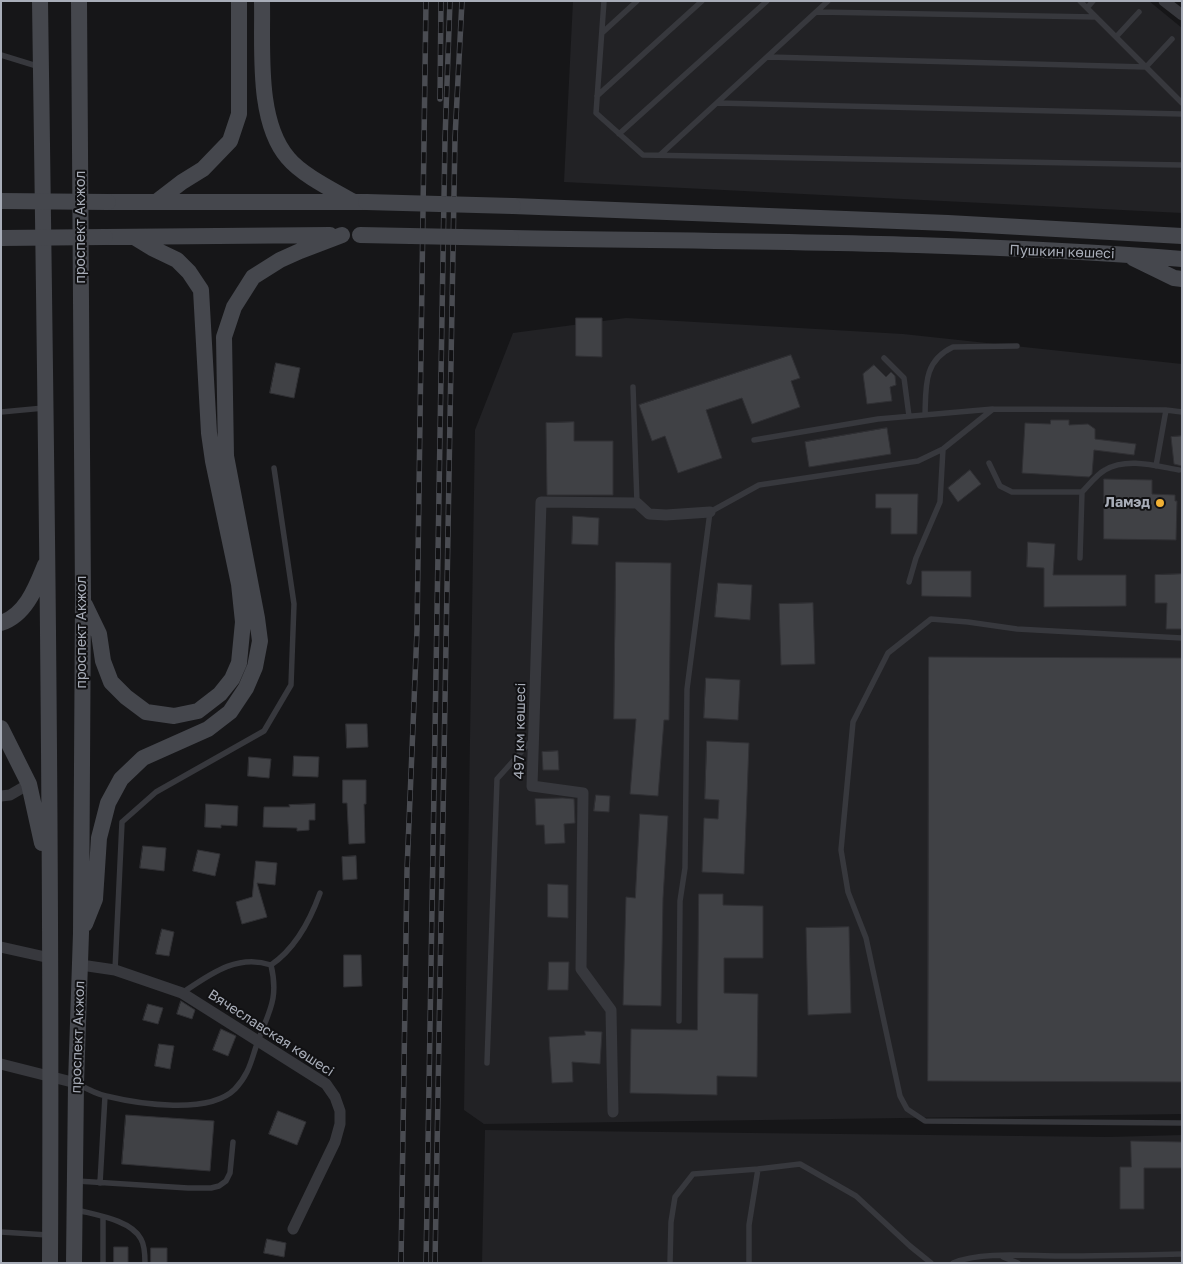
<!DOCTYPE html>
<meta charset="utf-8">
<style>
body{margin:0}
#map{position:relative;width:1183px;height:1264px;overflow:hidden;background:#161618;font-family:"Golos Text",sans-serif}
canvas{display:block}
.frame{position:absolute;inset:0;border:2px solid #a8adb8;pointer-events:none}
</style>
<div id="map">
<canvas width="1183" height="1264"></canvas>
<div class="frame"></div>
</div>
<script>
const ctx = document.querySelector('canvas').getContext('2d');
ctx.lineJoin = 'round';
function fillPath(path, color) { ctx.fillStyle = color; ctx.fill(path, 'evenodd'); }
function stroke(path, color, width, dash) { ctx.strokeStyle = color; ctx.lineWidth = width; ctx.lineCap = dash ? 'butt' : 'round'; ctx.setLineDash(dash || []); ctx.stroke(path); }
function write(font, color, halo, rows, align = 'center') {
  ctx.font = font + ' "Golos Text",sans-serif'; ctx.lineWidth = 4; ctx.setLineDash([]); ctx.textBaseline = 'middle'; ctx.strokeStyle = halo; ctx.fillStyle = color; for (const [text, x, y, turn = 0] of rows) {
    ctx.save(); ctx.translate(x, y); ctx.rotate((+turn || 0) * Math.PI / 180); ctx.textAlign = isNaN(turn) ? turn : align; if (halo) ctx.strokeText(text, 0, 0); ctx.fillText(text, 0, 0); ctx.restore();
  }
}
fillPath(new Path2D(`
 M573,1H1149L1182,28V213L564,182Z
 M626,318L903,334L1182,364V1114L484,1124L464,1110L475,430L513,333Z
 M485,1130L1109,1137L1182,1135V1263H482Z`), '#222225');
const building = new Path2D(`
 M576,318H602V357L576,356Z
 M791,355L800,378L791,381L800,407L752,424L742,398L706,410L722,458L678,473L665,436L652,441L639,405Z
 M276,363L300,368L294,398L270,393Z
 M874,365L886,377L891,372L895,376L896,385L890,387L892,401L867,404L863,374Z
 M1051,420H1069V425L1088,424L1095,429V439L1136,444L1134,455L1094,450L1092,474L1089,477L1022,473L1025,423L1050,424Z
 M574,422V441H613V495H547L546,423Z
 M887,428L891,454L809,467L805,442Z
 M1182,436V466L1174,464L1171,437Z
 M970,470L981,484L958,502L948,488Z
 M1104,479L1152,480V494L1175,495V501H1177L1176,540L1104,539Z
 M876,494H918L917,534H891V508H876Z
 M573,516L599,518L598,545L572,544Z
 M1028,542L1055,544L1053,575H1126V606L1044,607V568L1027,567Z
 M616,562L671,563L669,720H664L658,796L630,794L636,719H614Z
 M922,571H971V597L922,596Z
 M1182,574V629H1166L1167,603H1155V575Z
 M718,583L752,585L750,620L715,617Z
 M813,603L815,664L781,665L779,604Z
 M929,657L1182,658V1082L928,1081Z
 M706,678L740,680L738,720L704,718Z
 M346,724H367L368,747L347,748Z
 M707,741L749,743L744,874L702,872L704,818L718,819L719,800L705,799Z
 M558,751L559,770H543L542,752Z
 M294,756L319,757L318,777L293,776Z
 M249,757L271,759L269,778L248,776Z
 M343,780H366V804H364L365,843L349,844L347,803H343Z
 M596,795L610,796L609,812L594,811Z
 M563,798L574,799L575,823L564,824L565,843L545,844L544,825H536L535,799Z
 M206,804L238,806L237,826L221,825V828L205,827Z
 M315,804V820H309V830L297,831V828L263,827L264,807H290L289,805Z
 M640,814L668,816L663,898L661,1006L623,1005L626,897L635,898Z
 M143,846L166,848L164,871L140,868Z
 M198,850L220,854L215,876L193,871Z
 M356,856L357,879L343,880L342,857Z
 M256,861L277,863L275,885L257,883L267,917L242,924L236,902L252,897Z
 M548,884L568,885V918L548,917Z
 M699,894H723V905L763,906V958H724V993L758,994L757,1077L717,1076V1095L630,1093L631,1029L697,1030Z
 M849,927L851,1013L808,1015L806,928Z
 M162,929L174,932L169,956L156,954Z
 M344,955H361L362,986L344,987Z
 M549,962H569L568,990H548Z
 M181,1001L195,1010L192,1019L177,1014Z
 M148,1004L163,1008L158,1024L143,1020Z
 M221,1029L236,1036L228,1056L213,1050Z
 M585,1031L602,1032L600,1064L572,1062L573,1082L552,1083L549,1037L585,1035Z
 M159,1044L174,1046L170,1069L155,1066Z
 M278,1111L306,1122L297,1145L269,1134Z
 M126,1115L214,1121L210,1171L122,1164Z
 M1131,1141L1182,1142V1168H1144V1209H1120V1167H1131Z
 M267,1239L286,1243L284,1257L264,1253Z
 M114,1247H128V1263H114Z
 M151,1248H167V1263H151Z`);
fillPath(building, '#404145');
stroke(building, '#303034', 1);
stroke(new Path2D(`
 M604,1L596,113L643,155L1182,165
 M1080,1L1182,103
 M1087,8L1093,1
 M817,12L1096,17
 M602,33L637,1
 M1116,37L1139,12
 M1,55L40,67
 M768,57L1146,67L1172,39
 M597,96L702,1
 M717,103L1182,114
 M619,134L767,1
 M660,155L828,1
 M884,358L904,378L909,416
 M633,387L637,503
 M1,412L44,408
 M925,415C926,387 923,361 953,347L1017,346
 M754,440L878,419L993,409
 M989,463L1000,486L1012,492H1082
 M1156,466L1166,410
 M1080,558L1082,492C1089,485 1097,474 1105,470C1127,457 1156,466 1179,470
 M909,582L916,558L940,502L943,449
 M1182,638L1017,629L968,622L931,619L888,653L853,722L841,850L848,892L866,938L900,1096L907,1109L925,1121L1182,1123
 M271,965C296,948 310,921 320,893
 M115,970L122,822L156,792L264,731L291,685L294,604L274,468
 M679,1021L680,901L685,868L687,689L710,512L759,485L918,461L943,449L993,409L1166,410L1182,412
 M487,1063L497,779L532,740
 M78,1084C87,1089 96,1094 106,1096C139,1104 209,1115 235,1089C250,1073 251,1060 258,1041C269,1011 279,999 271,965C237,953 209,975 182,993
 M77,1181L188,1188H211L219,1186L226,1181L230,1173L233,1142
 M100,1183L105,1096
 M77,1210C96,1215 131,1220 141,1239C145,1246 145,1255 145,1263
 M103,1217V1263
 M1,1232L48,1235
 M1003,1257L1018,1263
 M670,1263L671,1222L675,1197L693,1174L758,1169
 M749,1263V1225L758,1169L800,1164L856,1196L910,1246L931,1263
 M953,1263C980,1251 1029,1256 1059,1256C1100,1256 1141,1255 1182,1254`), '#37383d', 5.5);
stroke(new Path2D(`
 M1164,1L1182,15
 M1,796L10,795L29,784
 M1,947L50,958
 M81,965L115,970L182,993L326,1084L335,1097L340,1111V1124L335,1142L293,1229
 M1,1064L76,1083
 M613,1112L611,1010L581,969L583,793L532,786L541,502L637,503L649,514L666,515L710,512`), '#37383d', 11);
stroke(new Path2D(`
 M40,1C46,422 52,842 50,1263
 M262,1C263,48 256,121 288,158C302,175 333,190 352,201
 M108,202H366
 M156,202L182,182L203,169L230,141L239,114V1
 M513,206L948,223L1182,236
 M105,237L330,235
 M511,238C734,242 959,241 1182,259
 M1133,258L1174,278L1182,279
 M85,605L99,634L103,661L111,682L126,697L146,712L174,716L198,711L220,694L232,679L239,663L243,622L239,584L213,461L209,433L201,290L189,272L177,260L152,248L134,237
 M1,623C26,615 36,587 45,565
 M1,728L29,784L42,843
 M85,924L95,899L99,838L108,803L121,779L143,758L208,729L230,712L246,688L255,667L260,641L257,618L226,456L224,337L234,307L253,277L280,260L300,251L342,235
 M74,1263L76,1083L81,933L83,598L79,1`), '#45474d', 16);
const rail = new Path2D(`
 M440,99L441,1
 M401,1263L407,870L417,630L426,1
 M426,1263L445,139L450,1
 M435,1263L455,138L462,1`);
stroke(rail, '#4a4c52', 5.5);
stroke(rail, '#111113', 4, [11]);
stroke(new Path2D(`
 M1,201L108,202
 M366,202L513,206
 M360,235L511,238
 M1,238L105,237`), '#45474d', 16);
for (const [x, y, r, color] of [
 [1160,503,5,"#f2b134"]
]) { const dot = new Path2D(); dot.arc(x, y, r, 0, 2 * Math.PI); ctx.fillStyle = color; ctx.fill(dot); stroke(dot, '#111113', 2); }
write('14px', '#a8adb8', '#111113', [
 ["проспект Акжол",81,227,-90],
 ["Пушкин көшесі",1062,252,2],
 ["проспект Акжол",82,632,-90],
 ["497 км көшесі",520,731,-89],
 ["Вячеславская көшесі",271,1033,33],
 ["проспект Акжол",78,1037,-88]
]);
write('bold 14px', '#a8adb8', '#111113', [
 ["Ламэд",1150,503]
], 'right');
</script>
